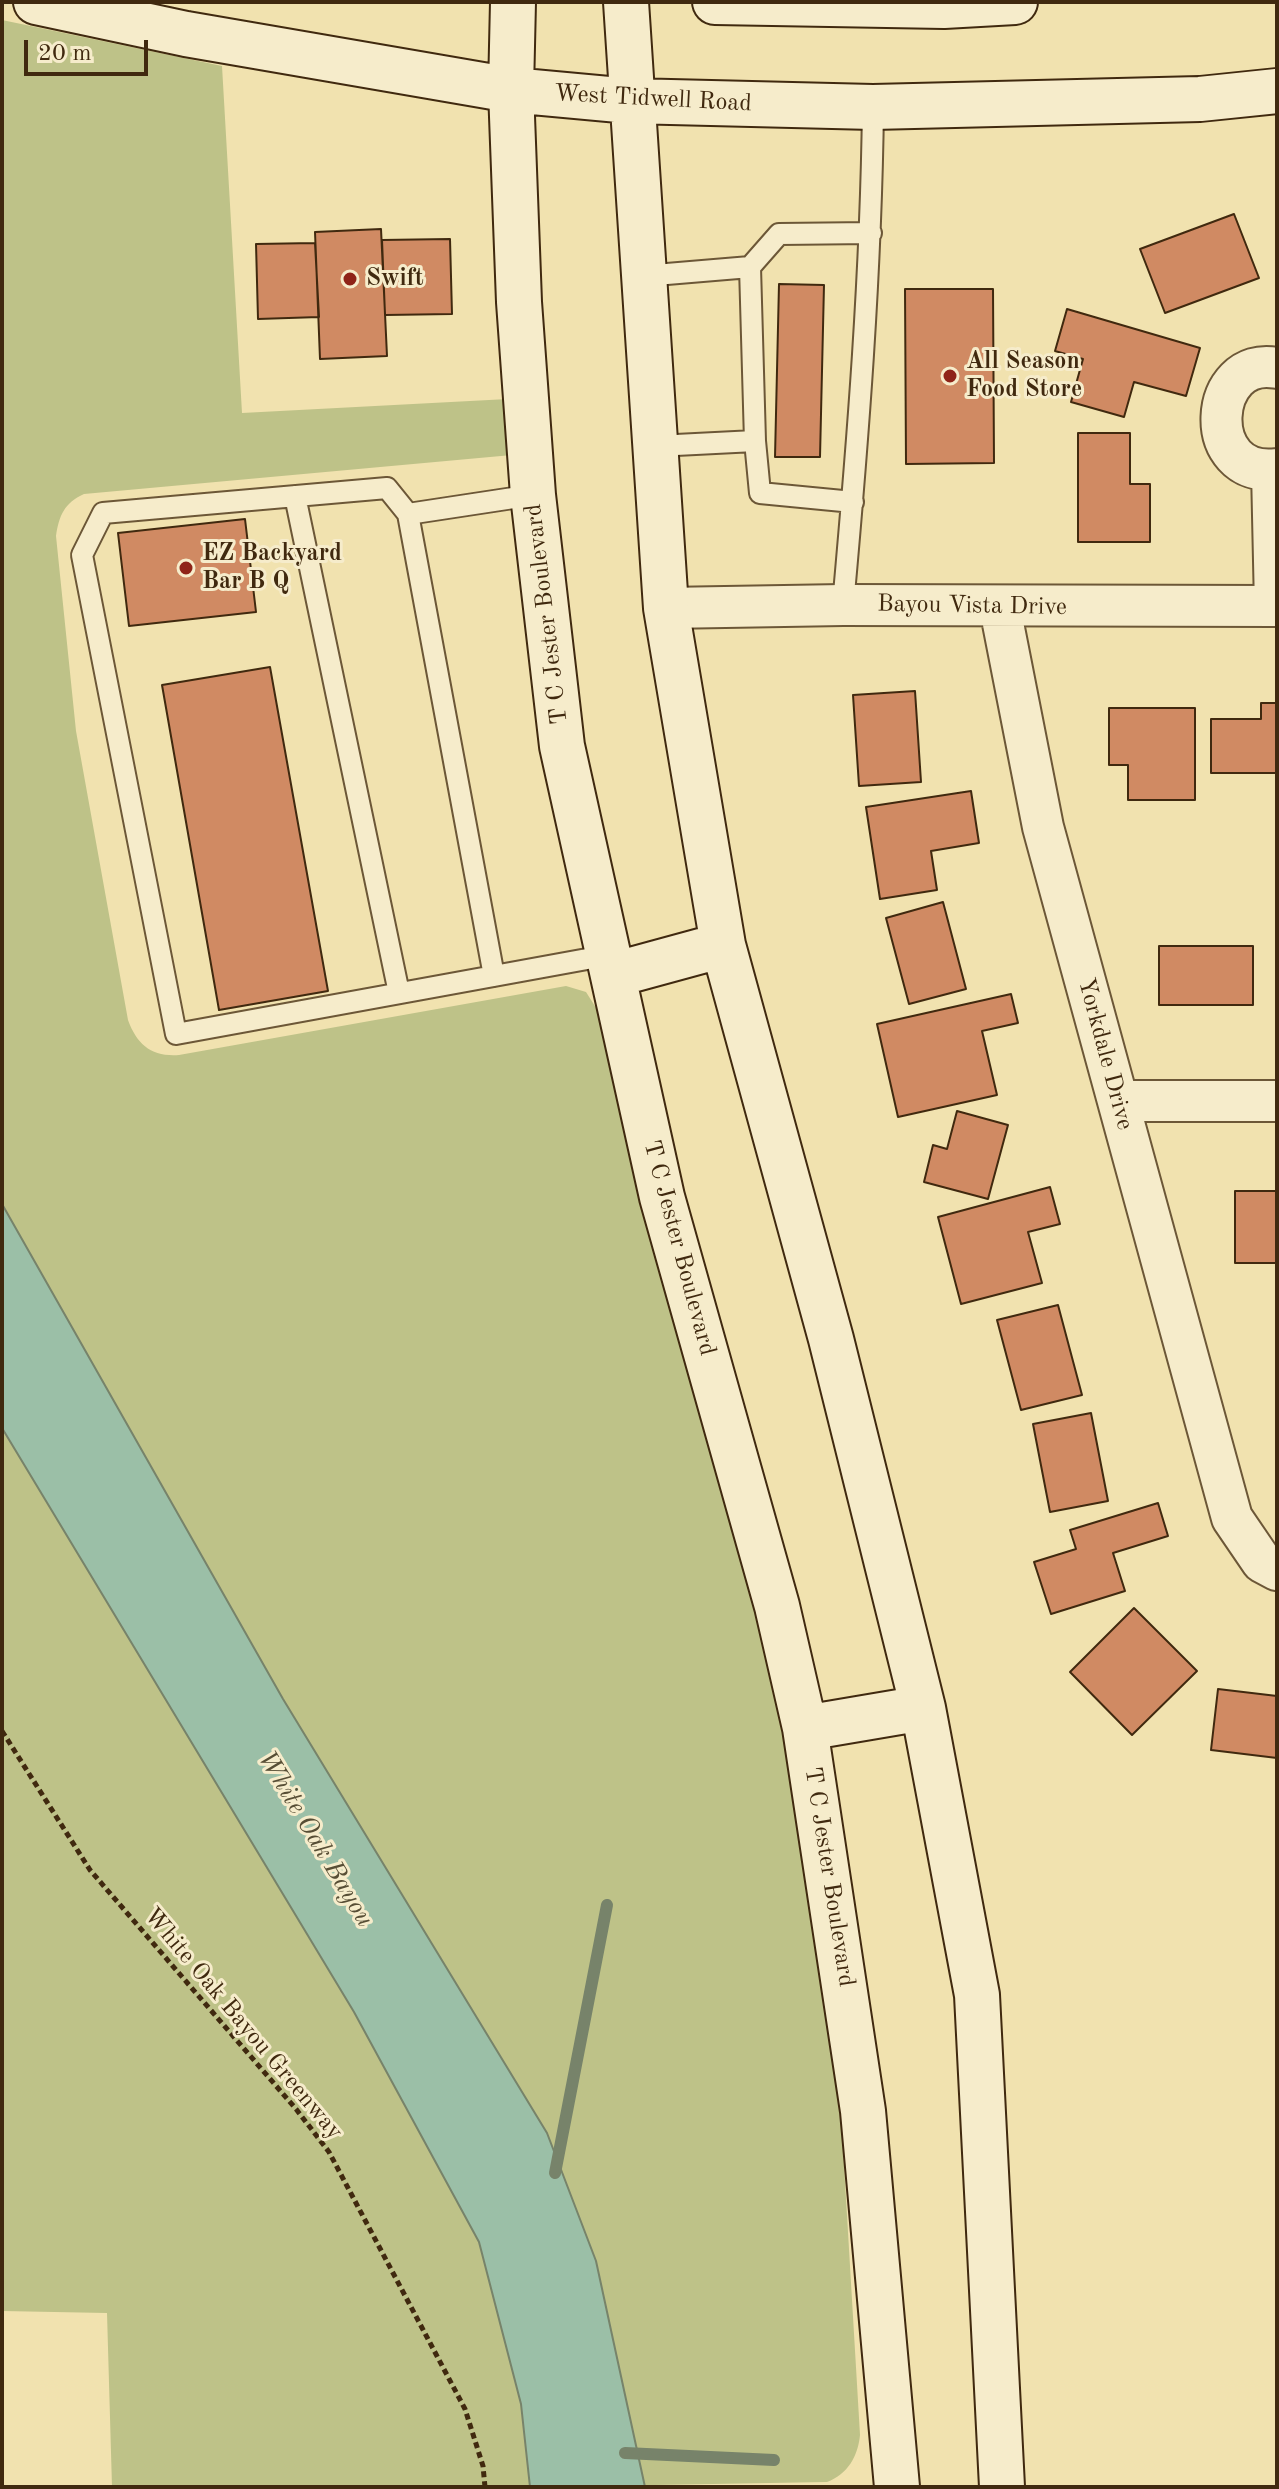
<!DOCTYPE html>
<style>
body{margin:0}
#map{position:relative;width:1279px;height:2489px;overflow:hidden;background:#f1e2af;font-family:"Old Standard TT",serif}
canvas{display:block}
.frame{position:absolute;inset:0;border:4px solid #40290f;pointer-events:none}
.scale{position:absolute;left:24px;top:40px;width:124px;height:36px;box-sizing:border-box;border:4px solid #40290f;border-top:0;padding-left:10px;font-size:24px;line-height:28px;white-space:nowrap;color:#40290f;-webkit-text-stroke:6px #f6eccb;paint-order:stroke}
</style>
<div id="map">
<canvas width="1279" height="2489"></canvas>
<div class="frame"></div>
<div class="scale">20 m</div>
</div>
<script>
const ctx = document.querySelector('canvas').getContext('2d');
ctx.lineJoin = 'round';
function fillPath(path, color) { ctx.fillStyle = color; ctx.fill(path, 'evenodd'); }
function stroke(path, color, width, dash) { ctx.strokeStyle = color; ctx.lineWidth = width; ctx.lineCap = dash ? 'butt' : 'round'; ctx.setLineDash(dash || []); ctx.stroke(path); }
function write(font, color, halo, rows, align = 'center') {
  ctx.font = font + ' "Old Standard TT",serif'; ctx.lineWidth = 6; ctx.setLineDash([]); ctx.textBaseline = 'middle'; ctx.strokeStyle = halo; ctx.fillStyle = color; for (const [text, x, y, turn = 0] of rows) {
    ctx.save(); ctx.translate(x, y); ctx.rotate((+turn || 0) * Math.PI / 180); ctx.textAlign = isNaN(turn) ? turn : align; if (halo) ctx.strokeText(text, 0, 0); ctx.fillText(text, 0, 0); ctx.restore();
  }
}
fillPath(new Path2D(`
 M2,20L222,66L242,413L508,399L512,455L84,494C64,503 59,516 56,536L76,731L128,1020C137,1045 152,1057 179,1055L566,986L586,992L598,1011L625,1123L771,1648L829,1993L841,2114L860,2435C858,2456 848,2474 827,2482L541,2487H112L107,2313L2,2311Z`), '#bec288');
const water = new Path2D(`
 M2,1204L283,1699L547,2133L596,2261L645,2487H530L521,2404L479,2242L354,2012L2,1428Z`);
fillPath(water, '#9bbfa7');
stroke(water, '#77836a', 2);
stroke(new Path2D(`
 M555,2173L607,1905
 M625,2453L774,2460`), '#77836a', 12);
const building = new Path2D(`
 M1234,214L1259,278L1165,313L1140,249Z
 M381,229L387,356L320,359L315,232Z
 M450,239L452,314L385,315L382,240Z
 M315,243L319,317L258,319L256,244Z
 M779,284L824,285L820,457H775Z
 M905,289H993L994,463L906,464Z
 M1067,309L1200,348L1186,396L1134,382L1124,417L1071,402L1083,359L1055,351Z
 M1078,433H1130V484H1150V542H1078Z
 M245,519L256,612L129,626L118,533Z
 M270,667L328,991L219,1010L162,685Z
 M915,691L921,782L859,786L853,695Z
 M1261,703H1277V773H1211V719H1261Z
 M1109,708H1195V800H1128V765H1109Z
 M971,791L979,843L931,851L937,890L880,899L866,807Z
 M943,902L966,989L909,1004L886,918Z
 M1159,946H1253V1005H1159Z
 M1011,994L1018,1023L982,1031L997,1095L898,1117L877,1024Z
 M957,1111L1008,1125L988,1199L924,1182L933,1145L947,1149Z
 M1050,1187L1060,1224L1028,1232L1042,1283L961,1304L938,1217Z
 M1235,1191H1277V1263H1235Z
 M1058,1305L1082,1395L1021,1410L997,1320Z
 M1091,1413L1108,1501L1050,1512L1033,1424Z
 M1158,1503L1168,1536L1113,1553L1125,1591L1051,1614L1034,1562L1076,1549L1070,1530Z
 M1134,1608L1197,1671L1132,1735L1070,1672Z
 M1218,1689L1277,1696V1758L1211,1750Z`);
fillPath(building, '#d08a63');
stroke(building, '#40290f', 2);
const service = new Path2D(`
 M750,267L755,441
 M643,276L750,267L779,234L871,233
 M656,446L755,441L760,493L853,502
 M533,495L408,514L387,488L103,513L82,555L176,1034L609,955
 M295,496L399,993
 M408,514L494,976
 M843,605C858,439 871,274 873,107`);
const minor = new Path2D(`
 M1277,368C1207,354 1199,479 1277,469
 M1272,470L1275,606
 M666,608L843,605L1277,606
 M1000,608L1043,827L1232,1518L1262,1562L1277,1570
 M1118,1101H1277`);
const secondary = new Path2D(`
 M36,2L186,34L511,90L630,101L873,107L1200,99L1277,91
 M513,2L511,90L519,302L533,495L562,746L662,1197L777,1606L805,1728L863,2111L897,2487
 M626,2L666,608L723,945L831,1339L923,1708L977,1995L1002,2487
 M715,2L944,6L1015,2
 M613,975L723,945
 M805,1728L923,1708`);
stroke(service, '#6c5737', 24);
stroke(minor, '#6c5737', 44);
stroke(secondary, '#40290f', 48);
stroke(new Path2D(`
 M2,1731L90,1870L296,2109L329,2152L465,2409L483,2466L485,2487`), '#40290f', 5, [6, 4]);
stroke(service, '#f6eccb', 20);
stroke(minor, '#f6eccb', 40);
stroke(secondary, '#f6eccb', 44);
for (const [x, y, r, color] of [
 [350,279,8,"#8f2418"],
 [950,376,8,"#8f2418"],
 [186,568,8,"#8f2418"]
]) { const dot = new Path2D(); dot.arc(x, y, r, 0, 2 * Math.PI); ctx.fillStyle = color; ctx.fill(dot); stroke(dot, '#f6eccb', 3); }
write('24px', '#40290f', '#f6eccb', [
 ["West Tidwell Road",653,99,3],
 ["Bayou Vista Drive",972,606,1],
 ["T C Jester Boulevard",547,614,-97],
 ["Yorkdale Drive",1105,1054,75],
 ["T C Jester Boulevard",679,1248,75],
 ["T C Jester Boulevard",829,1877,81],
 ["White Oak Bayou Greenway",243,2024,50]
]);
write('bold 24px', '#40290f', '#f6eccb', [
 ["Swift",366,279],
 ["All Season",966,362],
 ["Food Store",966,390],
 ["EZ Backyard",202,554],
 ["Bar B Q",202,582]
], 'left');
write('italic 26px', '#574e35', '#f6eccb', [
 ["White Oak Bayou",315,1839,59]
]);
</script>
